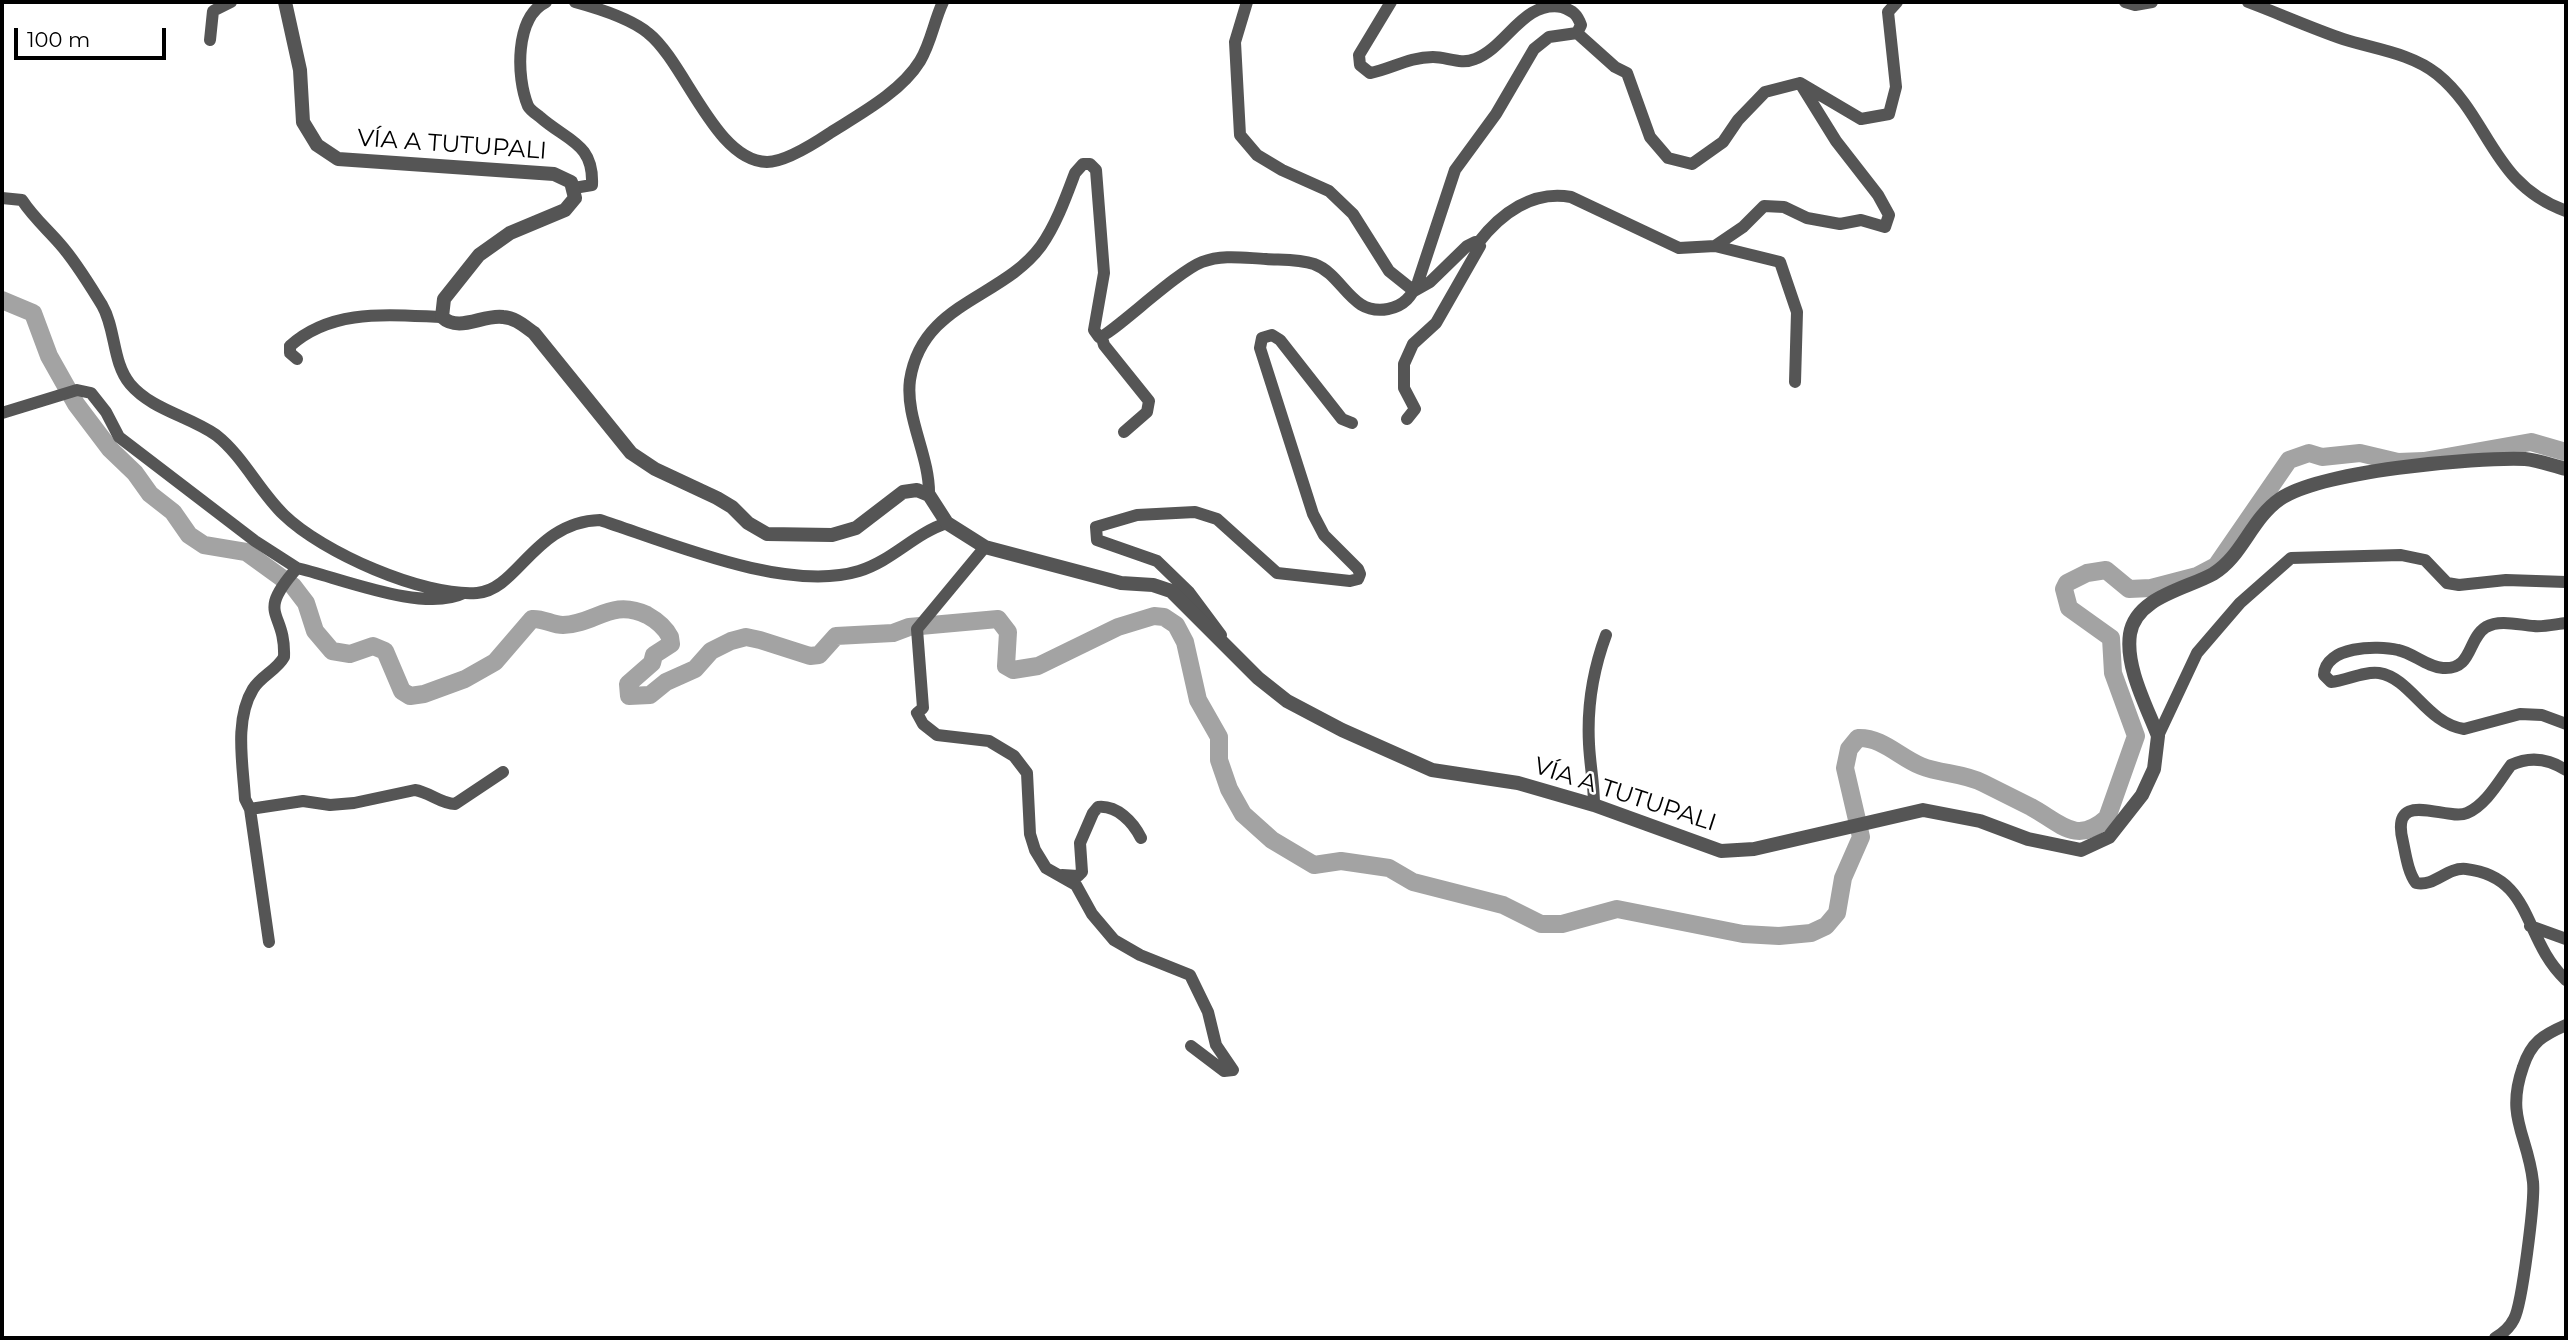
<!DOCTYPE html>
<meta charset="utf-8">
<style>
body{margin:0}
#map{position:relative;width:2568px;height:1340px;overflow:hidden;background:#fff;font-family:Montserrat,sans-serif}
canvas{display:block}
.frame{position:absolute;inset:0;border:4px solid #000;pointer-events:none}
.scale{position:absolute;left:14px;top:28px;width:152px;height:32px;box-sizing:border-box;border:4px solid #000;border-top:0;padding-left:9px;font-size:21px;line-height:24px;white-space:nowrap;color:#000;-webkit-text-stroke:5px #fff;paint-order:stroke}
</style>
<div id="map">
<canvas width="2568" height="1340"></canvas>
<div class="frame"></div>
<div class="scale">100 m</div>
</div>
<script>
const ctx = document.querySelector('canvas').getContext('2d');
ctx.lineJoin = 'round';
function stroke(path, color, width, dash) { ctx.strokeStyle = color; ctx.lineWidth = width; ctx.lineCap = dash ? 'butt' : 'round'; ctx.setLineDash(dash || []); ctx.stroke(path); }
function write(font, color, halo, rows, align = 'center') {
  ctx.font = font + ' Montserrat,sans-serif'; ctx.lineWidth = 5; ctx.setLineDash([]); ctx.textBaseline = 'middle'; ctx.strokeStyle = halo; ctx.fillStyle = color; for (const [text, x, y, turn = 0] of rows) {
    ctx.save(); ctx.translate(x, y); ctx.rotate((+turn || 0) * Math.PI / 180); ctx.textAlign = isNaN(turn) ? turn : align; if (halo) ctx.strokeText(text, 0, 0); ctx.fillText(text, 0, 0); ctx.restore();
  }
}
stroke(new Path2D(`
 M2,300L33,313L49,356L76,404L110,449L135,473L150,494L173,512L189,535L204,545L246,552L293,586L306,603L315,631L332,651L350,654L373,646L385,651L402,691L410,696L424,694L465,679L495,662L532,619C543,618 552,625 563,625C596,624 611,598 647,615C656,620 665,627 670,637L671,644L654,655L652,663L628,684L629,696L650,695L666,682L695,669L711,651L731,641L746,637L760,640L810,656L819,655L836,636L893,633L909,627L998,619L1008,632L1006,666L1013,670L1038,666L1118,627L1154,616L1164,617L1176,625L1185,642L1198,700L1219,737V760L1229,789L1243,814L1272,840L1314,865L1341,861L1389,868L1413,882L1503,905L1541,924H1562L1617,909L1743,934L1779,936L1811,933L1826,926L1837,913L1843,878L1861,837L1845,768L1849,749L1858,738C1882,737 1899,757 1921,766C1941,774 1963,773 1983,783C1999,791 2015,799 2031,807C2059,822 2076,846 2107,818L2136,736L2113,673L2111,638L2069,608L2064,589L2067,583L2087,573L2106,570L2129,589L2151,588L2197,576L2216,566L2289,460L2309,453L2322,457L2360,453L2398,462L2424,461L2531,442L2566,452`), '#a3a3a3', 18);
stroke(new Path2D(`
 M546,2C515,17 516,77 528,106C530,110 536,114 540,117C567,141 594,143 592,185L574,188
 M575,2C597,8 630,18 648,33C685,62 715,161 767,162C785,162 815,143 830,133C860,114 901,92 920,61C931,43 934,21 943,2
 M1247,2L1235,42L1240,135L1257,155L1282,170L1329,191L1353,214L1389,271L1414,291L1430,282L1467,246L1475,242L1480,246L1436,323L1413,344L1404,364V388L1415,409L1407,419
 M2125,2L2135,5L2152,2
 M2248,2C2280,14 2311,28 2343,39C2374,49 2411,53 2437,74C2490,117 2491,184 2566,211
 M1577,33L1615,67L1627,73L1650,137L1668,158L1692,164L1723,142L1738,120L1765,92L1800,83L1861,119L1889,114L1896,87L1888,12L1897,2
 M210,40L213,11L231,2
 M2,198L22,200C33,217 47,229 60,244C76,262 89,284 102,305C116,329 112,362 130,384C152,410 189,416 216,435C243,456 259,491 284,515C322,552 423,597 477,593C518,590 534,522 600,520C670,543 787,593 859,571C892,561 915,533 947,523
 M1478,243C1501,213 1533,190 1571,197L1679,248L1715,246L1780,262L1797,312L1795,382
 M1715,246L1743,227L1764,206L1784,207L1807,218L1840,224L1861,220L1885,227L1889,215L1878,195L1836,141L1800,83
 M1102,338L1104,345L1149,401L1147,412L1124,432
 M297,359L290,353V346C332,308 389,315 442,317
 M2,413L77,390L91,393L106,412L119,437L255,541L297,568
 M929,495C930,456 905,418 910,380C922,302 1002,299 1041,246C1056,225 1066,197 1075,173L1083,164H1090L1096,170L1104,273L1094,330L1099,337C1109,337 1176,272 1202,262C1223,254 1244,258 1266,259C1281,260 1299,259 1314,264C1344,275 1350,316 1388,309C1404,306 1412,296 1418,282L1455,170L1496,114L1534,49L1549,37L1577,33L1581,25C1577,14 1573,11 1562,7C1523,0 1507,47 1475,59C1461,65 1447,57 1433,57C1409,57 1391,69 1370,73L1360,65L1359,55L1391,2
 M985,547L917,629L923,708L917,713L923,724L937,735L989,741L1014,756L1027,773L1030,834L1035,850L1046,868L1076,885L1092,914L1114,940L1140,955L1190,975L1208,1012L1216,1045L1233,1070L1224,1071L1191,1046
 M464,593C424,613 340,578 297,568C254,617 286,609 284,657C277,670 261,676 253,689C234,720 243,765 245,799L250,809L303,801L330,805L354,803L415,790C429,792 441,804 455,804L503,772
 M2566,623C2556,624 2544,627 2534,626C2519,625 2500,619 2486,627C2467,639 2473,670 2443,668C2427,667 2413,653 2398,650C2377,645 2325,646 2324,675L2331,682C2346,681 2363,671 2379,673C2411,678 2426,723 2464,729L2520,714L2542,715L2566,724
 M1221,635L1189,592L1157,561L1097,540L1096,527L1137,515L1195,512L1217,519L1277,573L1350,581L1358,579L1360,574L1358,569L1324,535L1313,514L1260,348L1262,338L1272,335L1280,340L1342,419L1352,423
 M2158,736L2197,653L2240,603L2291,558L2401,555L2425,560L2447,583L2459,585L2506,580L2566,582
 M2566,770C2549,759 2530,756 2511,765C2499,781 2486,805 2467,813C2447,822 2389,786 2403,842C2406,856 2408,872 2416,883C2435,887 2446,867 2466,869C2534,877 2522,939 2566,980
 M1594,805C1594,784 1590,765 1589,744C1587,707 1593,670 1606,635
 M250,809L269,942
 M1062,875L1078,876L1082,872L1080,843L1093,813L1098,807C1117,805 1133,822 1141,838
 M2530,926L2566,939
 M2495,1338C2502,1334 2510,1327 2514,1319C2522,1305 2535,1200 2533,1182C2528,1135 2505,1118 2523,1067C2531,1042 2543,1035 2566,1025`), '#555', 12);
stroke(new Path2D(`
 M285,2L300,70L303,122L317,145L338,159L554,174L571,182L575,198L565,210L510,233L479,255L444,299L442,317C459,333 483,314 503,317C516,318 524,326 534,333L631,453L655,469L717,498L732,507L748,523L767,534L832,535L856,528L903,492L917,490L929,495L947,523L985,547L1121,583L1153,585L1171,591L1258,678L1287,701L1342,730L1432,770L1518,783L1594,805L1721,851L1754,849L1923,810L1980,821L2028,839L2081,850L2109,837L2142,795L2154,769L2158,736C2147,707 2125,667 2130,634C2136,597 2186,589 2213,574C2242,557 2251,519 2280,499C2321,471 2473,457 2525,459C2538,460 2553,466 2566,469`), '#555', 14);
write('24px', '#000', '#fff', [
 ["VÍA A TUTUPALI",452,145,4],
 ["VÍA A TUTUPALI",1625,795,18]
]);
</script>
